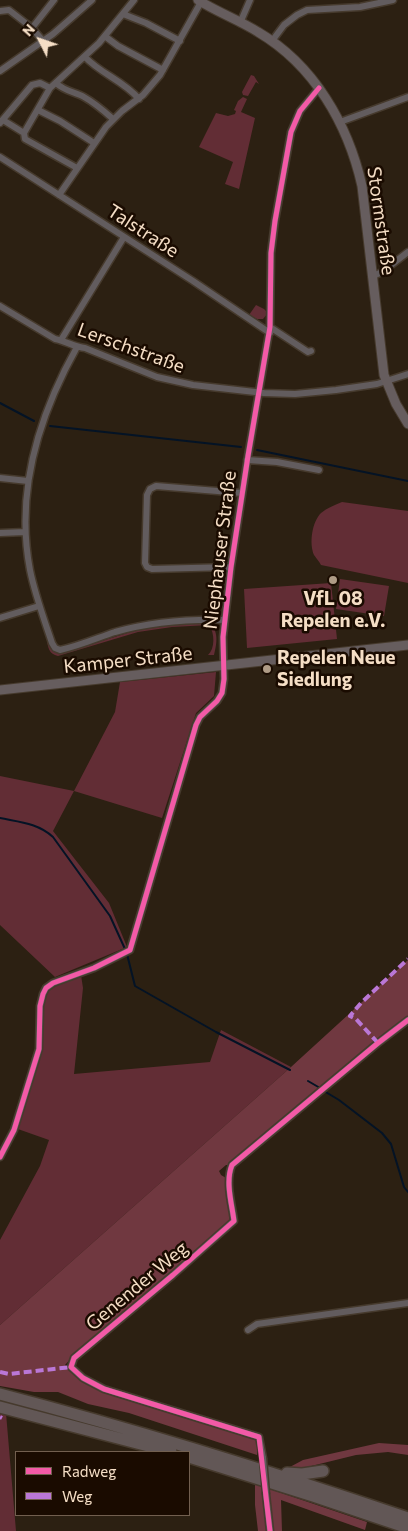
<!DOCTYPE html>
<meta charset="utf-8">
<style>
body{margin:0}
#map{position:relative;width:408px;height:1531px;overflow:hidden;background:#2c2012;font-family:Commissioner,sans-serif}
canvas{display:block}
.legend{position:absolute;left:15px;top:1451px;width:175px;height:65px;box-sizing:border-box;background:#1a0b00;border:1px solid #725f4f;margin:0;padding:6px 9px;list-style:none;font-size:15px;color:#f5dec5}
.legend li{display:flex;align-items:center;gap:10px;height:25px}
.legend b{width:25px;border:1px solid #725f4f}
.north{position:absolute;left:15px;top:15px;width:50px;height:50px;-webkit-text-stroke:4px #1a0b00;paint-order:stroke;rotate:311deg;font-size:14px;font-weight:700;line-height:20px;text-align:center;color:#f5dec5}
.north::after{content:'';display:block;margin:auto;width:18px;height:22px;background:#f5dec5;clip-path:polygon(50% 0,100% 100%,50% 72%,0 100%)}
</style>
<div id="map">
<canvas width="408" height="1531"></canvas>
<ul class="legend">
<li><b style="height:6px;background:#f35aa7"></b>Radweg</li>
<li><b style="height:6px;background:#ba77d6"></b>Weg</li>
</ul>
<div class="north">N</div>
</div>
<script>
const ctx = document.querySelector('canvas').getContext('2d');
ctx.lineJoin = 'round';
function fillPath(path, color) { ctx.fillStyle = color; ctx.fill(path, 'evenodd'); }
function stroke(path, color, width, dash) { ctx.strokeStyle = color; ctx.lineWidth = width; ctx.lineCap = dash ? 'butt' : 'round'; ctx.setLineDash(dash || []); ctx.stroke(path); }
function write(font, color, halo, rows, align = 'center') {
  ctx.font = font + ' Commissioner,sans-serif'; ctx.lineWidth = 5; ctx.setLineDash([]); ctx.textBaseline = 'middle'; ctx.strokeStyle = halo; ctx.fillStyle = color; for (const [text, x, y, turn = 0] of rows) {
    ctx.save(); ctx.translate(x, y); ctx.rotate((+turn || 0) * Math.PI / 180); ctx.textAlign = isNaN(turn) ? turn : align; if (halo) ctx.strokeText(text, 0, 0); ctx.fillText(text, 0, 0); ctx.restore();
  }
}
fillPath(new Path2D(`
 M251,75L254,76L259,84L256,82L248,96L243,95L242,92Z
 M243,97L247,99L241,112L255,118L239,189L225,184L233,162L199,147L216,113L228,116L235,114L236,111L234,110L238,101Z
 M256,305L264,309L268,313L263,319H257L249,315Z
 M342,502L408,511V583L321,565C319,561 316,558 314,555C309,543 312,522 321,513C327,508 335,505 342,502Z
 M340,579L389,586L384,616L336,609Z
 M331,583L337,639L247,648L244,589Z
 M209,622C219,631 217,643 214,655H208C215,649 215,633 209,625L172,627L138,632L58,656C49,654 48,648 47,640L52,650L60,654L137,630L175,624Z
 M216,672L214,696L196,713L162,818L74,791L53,831L109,903L127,947L55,977L0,925V776L74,791L115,712L120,682Z
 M81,975L83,988L74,1074L210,1062L221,1030L291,1067L0,1325V1240L40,1166L49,1140L15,1128L41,1046V1006L47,988Z
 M0,1411L6,1413L16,1531H0Z`), '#622d35');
fillPath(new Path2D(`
 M408,960V1020L232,1165H226L219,1171L221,1175L226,1178L230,1222L73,1356L65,1365L83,1382L104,1392L257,1439V1455L129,1413L88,1404L58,1392H34L0,1386V1325L291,1067Z
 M379,1443L408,1445V1455L388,1452L356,1455L295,1470L288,1468L303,1460Z
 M255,1484L367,1522L365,1530L281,1500L282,1531H258L255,1505Z`), '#703840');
stroke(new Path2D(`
 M0,403L34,421
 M50,426L241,447
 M257,450L408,481
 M0,818C19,822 38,823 53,837L110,916L125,949
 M127,954L135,986L216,1032L290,1070
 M308,1081L320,1088
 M324,1091L339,1100L382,1133L391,1144L404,1187L408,1192`), '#041325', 2);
const street = new Path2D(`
 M0,11L9,10L32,28L43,41
 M123,14L146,23L180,41
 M240,23L250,0
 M32,28L54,0
 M106,37L118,46L163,70
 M272,41L284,25L297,15L307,10L360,7L393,0
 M85,57C101,74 124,81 139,99
 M0,71L53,34L92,0
 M56,83C64,91 75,92 84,97C95,103 104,111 113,119
 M38,110L60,121L94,143
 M3,120L24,133
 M340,122L408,97
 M0,123L32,85L40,83L50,88
 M0,157L193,281L270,333
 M77,168L25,139L24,133L50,88L99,43L134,0
 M59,195L106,127L122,111L143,95L160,75L201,2
 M373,276L382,272L408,252
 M0,306L55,339C66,341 74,347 85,348L157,377L193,385L264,393L295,394L336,390L377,384L408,374
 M270,327L308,352L311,351
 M61,340L124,237
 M77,347C39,415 15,492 30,570C35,595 44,619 52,643L55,648L60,650C79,646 97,638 115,632C151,622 188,619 225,620
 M247,460L277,462L319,470
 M0,478L28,481
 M0,533L25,532
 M231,567L152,569L147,567L145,563L147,495L150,489L156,486L242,493
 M0,618L39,606
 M0,1157L14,1130L39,1049L40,1006L43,994L46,988L53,983L94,968L130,950L196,725L200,717L217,701L222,693L224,679L223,637L231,567L248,456L270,327L271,253L275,221L291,132L300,111L319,88
 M248,1330L257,1324L408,1303
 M263,1458L259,1437L104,1389L83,1378L71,1367L74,1358L173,1275L234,1221C232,1204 225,1182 232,1165L378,1043L408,1020
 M266,1494L270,1531`);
const secondary = new Path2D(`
 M198,0C217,12 239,20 258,32C314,65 348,124 362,186L384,375L396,404L408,424
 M0,690L408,645`);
const highway = new Path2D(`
 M0,1394C138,1430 273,1472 408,1518
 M0,1407L171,1452
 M189,1457L313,1496L408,1528
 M287,1473L302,1474L323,1471`);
stroke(street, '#463a2d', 9);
stroke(secondary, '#463a2d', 11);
stroke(highway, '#463a2d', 14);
stroke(street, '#625c5e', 6);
stroke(secondary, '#665d5e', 9);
stroke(highway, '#625756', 11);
const streetBridge = new Path2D(`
 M263,1458L266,1494`);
stroke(streetBridge, '#463a2d', 9, []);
stroke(streetBridge, '#625c5e', 6);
stroke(new Path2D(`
 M378,1043L356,1019L350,1016L361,1003L408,959
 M0,1372L9,1374L71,1367
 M0,1417L2,1418`), '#ba77d6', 4, [8, 4]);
stroke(new Path2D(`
 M0,1157L14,1130L39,1049L40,1006L43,994L46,988L53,983L94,968L130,950L196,725L200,717L217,701L222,693L224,679L223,637L231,567L248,456L270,327L271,253L275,221L291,132L300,111L319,88
 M270,1531L259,1437L104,1389L83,1378L71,1367L74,1358L173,1275L234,1221C232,1204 225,1182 232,1165L378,1043L408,1020`), '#f35aa7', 5);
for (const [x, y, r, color] of [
 [333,580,5,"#af9c86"],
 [267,669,5,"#af9c86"]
]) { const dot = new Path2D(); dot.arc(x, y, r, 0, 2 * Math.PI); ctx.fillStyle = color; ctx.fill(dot); stroke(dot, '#1a0b00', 2); }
write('19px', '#f5dec5', '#1a0b00', [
 ["Stormstraße",381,221,82],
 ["Talstraße",143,231,33],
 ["Lerschstraße",131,348,20],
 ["Niephauser Straße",220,550,-83],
 ["Kamper Straße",128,660,-6],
 ["Genender Weg",137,1286,-40]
]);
write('bold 19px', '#f5dec5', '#1a0b00', [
 ["VfL 08",333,599],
 ["Repelen e.V.",333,621],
 ["Repelen Neue",277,658,"left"],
 ["Siedlung",277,680,"left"]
]);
</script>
